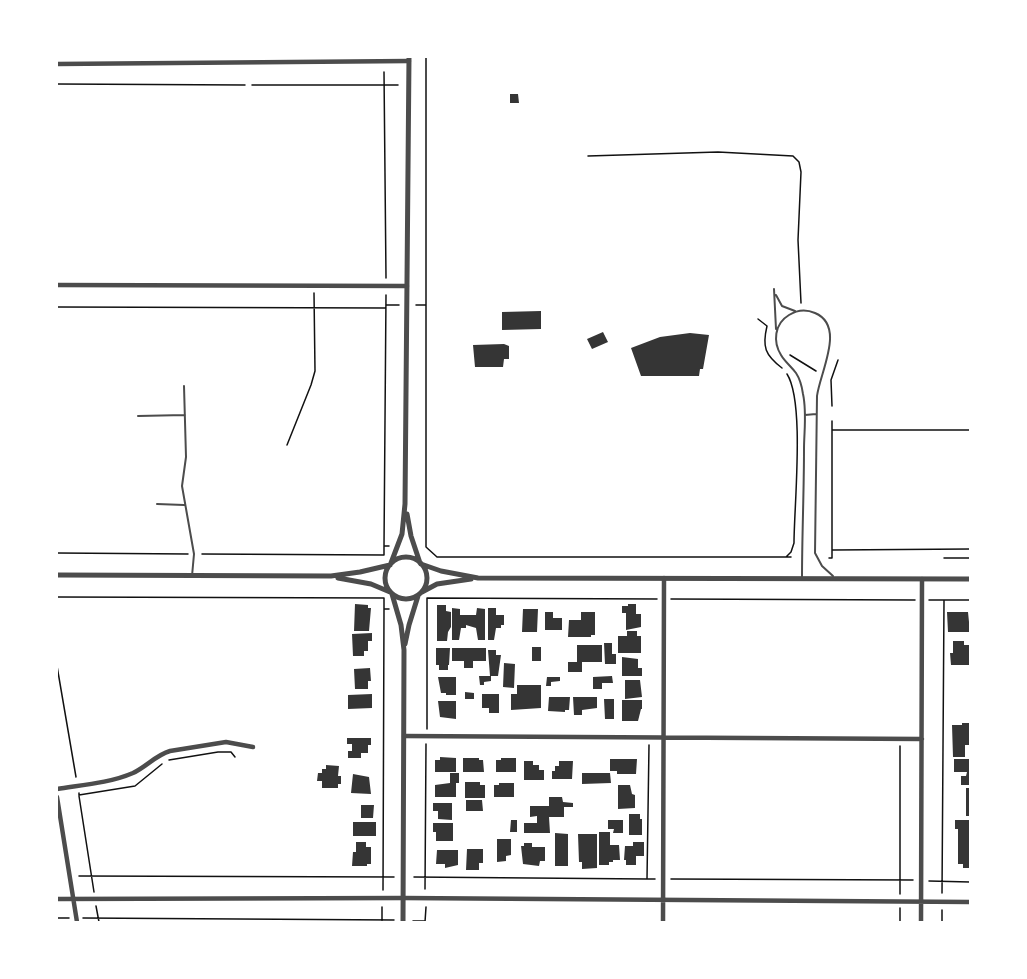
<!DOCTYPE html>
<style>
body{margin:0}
#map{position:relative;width:1027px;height:979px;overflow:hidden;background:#fff;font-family:"IBM Plex Sans",sans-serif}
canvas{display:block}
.frame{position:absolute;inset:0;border:58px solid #fff;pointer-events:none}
</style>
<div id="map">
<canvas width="1027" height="979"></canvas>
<div class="frame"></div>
</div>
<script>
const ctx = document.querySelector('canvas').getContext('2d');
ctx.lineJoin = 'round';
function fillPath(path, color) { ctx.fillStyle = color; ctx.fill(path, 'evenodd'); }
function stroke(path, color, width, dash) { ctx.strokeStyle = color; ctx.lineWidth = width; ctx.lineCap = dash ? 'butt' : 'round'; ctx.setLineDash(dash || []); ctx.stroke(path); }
fillPath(new Path2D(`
 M510,94H518L519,103H510Z
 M541,311V329L502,330V312Z
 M603,332L608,342L592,349L587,339Z
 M690,333L709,335L703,369H700L699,376H641L631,348L660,337Z
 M504,344L509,346V359H504L503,367H475L473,345Z
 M355,604L368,605V608H371L369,631H354Z
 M628,604H636V614H641V627L626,630V613H622V606H628Z
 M437,605H446V611L451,612V627L448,632L447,641H437Z
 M452,608L460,609V615H476L477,608L485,609V640H478L476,628L466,625V628H461L459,640H452Z
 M488,608H496V615H504V625H501V628H496L494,640H488Z
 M523,609H538L537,632H522Z
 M545,612H553V618H562V630H545Z
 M581,612H595V635H591V637H568L569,620H581Z
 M947,612H968L970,632H948Z
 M627,631H637V636H641V653H618V636H627Z
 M372,633V641H368V651H364V656H353L352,634Z
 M953,641H964V645H970V665H951L950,653H953Z
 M604,643H612V654H616V664H605Z
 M577,645H602V662H582V672H568V662H577Z
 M532,647H541V661H532Z
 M436,648H450L449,665H448V670H439V665H436Z
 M452,648H486V661H473V668H464V661H452Z
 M488,650H496V655H501L498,676H490Z
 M622,657L638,659V668H642V676H622Z
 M504,663L515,664L514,688L503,687Z
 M370,668L371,681H368V689H355L354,669Z
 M479,676H491V681L484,682V685H480Z
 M612,676L613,683H602V689H593V677Z
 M438,677H456V695H446V693H441Z
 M547,677H560V681L551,682V686H546Z
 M625,680H640L642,697L625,699Z
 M517,685H541V708L511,710V694H517Z
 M465,692L474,693V699H465Z
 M372,694V708L348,709V695Z
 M482,694H499V713H489V708H482Z
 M549,697H570L569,710H565V712L548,711Z
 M573,697H597V708L582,710V715H574Z
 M604,699H614V719H605Z
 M622,700H642V709H641L638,721H622Z
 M438,701H456V719L440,717Z
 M962,723H970V745H965V757H953L952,725H962Z
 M347,738H371V745H368V753H361V758H348V751H352V744H347Z
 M440,757L456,758V772H435V760H440Z
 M463,758H479V760H483L484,772H463Z
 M501,758H516V772H496V760H501Z
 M610,759H637L636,774H617V771H610Z
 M954,759H970V785H961V776H966L967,772H954Z
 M524,761H533V765H539V770H544V780H524Z
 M559,761H573L572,779H552V771H555V766H559Z
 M326,765L339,766L338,776H341V784H338V788H322V781H317L318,773H322V769H326Z
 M450,773H459V783H456V797H435V785L450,783Z
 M582,773H610L611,783L582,784Z
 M353,774L369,777L371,794L351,793Z
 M465,782H480V785H485V798H465Z
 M499,783H514V797H494V785H499Z
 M618,785H630L632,794L635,795V808L618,809Z
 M966,788H970V816H966Z
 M549,797H562L563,802L573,803V807H564V817H549L550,833H524V823H537V816L530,817V806H549Z
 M466,800H482L483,811H466Z
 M433,803H452V820L438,819V811H433Z
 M361,805H374L373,818H361Z
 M629,814H640V819H642V835H629Z
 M511,820H517V832H510Z
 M608,820H623V833H613L614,829H608Z
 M955,820H970V868H963V864H958V829H955Z
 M353,822H376V836H353Z
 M433,823H453V841H436V832H433Z
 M599,832H610V845H619L620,860H613V862H609V865H599Z
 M555,833L568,834V866H555Z
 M578,834H597V868L582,869V862H579Z
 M497,839H511V855L506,856V861L497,862Z
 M356,842H366V847H371V864H367V866H352L353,852H356Z
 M633,842H644V856H636V865H626V860H624L625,846H633Z
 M524,843H532V847H545V861H540L539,866L523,864L521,846H524Z
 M467,849H483V863H479V870H466Z
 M437,850H458V865L445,868V864H436Z`), '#353535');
stroke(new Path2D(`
 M384,72L386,278
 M57,84L245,85
 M252,85H398
 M588,156L718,152L793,156L799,162L801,172L798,240L801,303
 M386,305H399
 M416,305H426
 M57,307L385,308
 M758,319L767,326C762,347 765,355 782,368
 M790,355L816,371
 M832,406L831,380L838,360
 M833,430H970
 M287,445L311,385L315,371L314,293
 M384,546L386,295
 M426,547V57
 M426,547L437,557H791
 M833,550L970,549
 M57,553L188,554
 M202,554L384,555V546H389
 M786,557L791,552L794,543C794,506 805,402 787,374
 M829,558H832V421
 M944,558H970
 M57,597L384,598V609H389
 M671,599L915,600
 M929,600H970
 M57,666L76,777
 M427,729V598L657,599
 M649,745L647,879H655
 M169,760L218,752H231L235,757
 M79,793V795L135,786L162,764
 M79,796L94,892
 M79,876L394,877
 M414,877L647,879
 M671,879L913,880
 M929,881L970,882
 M425,889L426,744
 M383,890L384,609
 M942,893L944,601
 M900,894V746
 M96,906L99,922
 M382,907V922
 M57,918H69
 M83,918L394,920
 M413,921H424
 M425,922L426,907
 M676,922H831
 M900,922V908
 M942,922V910`), '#111', 1.5);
stroke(new Path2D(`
 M774,289L776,329
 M776,295L782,306L795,311
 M184,386L186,457L182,486L194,554L192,576
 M805,415L816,414
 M138,416L185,415
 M157,504L184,505
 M802,578C802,535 804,492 804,449C804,432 807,412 803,394C802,387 800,379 796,373C791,366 785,362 781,355C773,342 774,324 789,315C797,310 806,309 815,313C846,326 820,372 817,396L815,553L822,566L833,576`), '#4c4c4c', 2);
stroke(new Path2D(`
 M57,64L409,61
 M57,285L407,286
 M404,736L922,739
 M57,789C82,785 110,783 133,773C146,767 156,755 170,751L226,742L253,747
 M57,797L77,922
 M57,899L403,898L970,902
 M663,922L664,578
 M921,922L922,579`), '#4c4c4c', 4.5);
stroke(new Path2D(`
 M407,514L411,536L420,563
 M385 578a21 21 0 1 1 42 0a21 21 0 1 1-42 0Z
 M391,563L402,534L405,504L409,57
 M421,564L441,571L478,578L970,579
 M57,575L331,576L360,572L390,565
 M338,578L371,584L390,592
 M422,592L437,584L471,579
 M392,594L401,625L404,650L403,922
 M405,644L409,625L418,596`), '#4c4c4c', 5);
</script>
